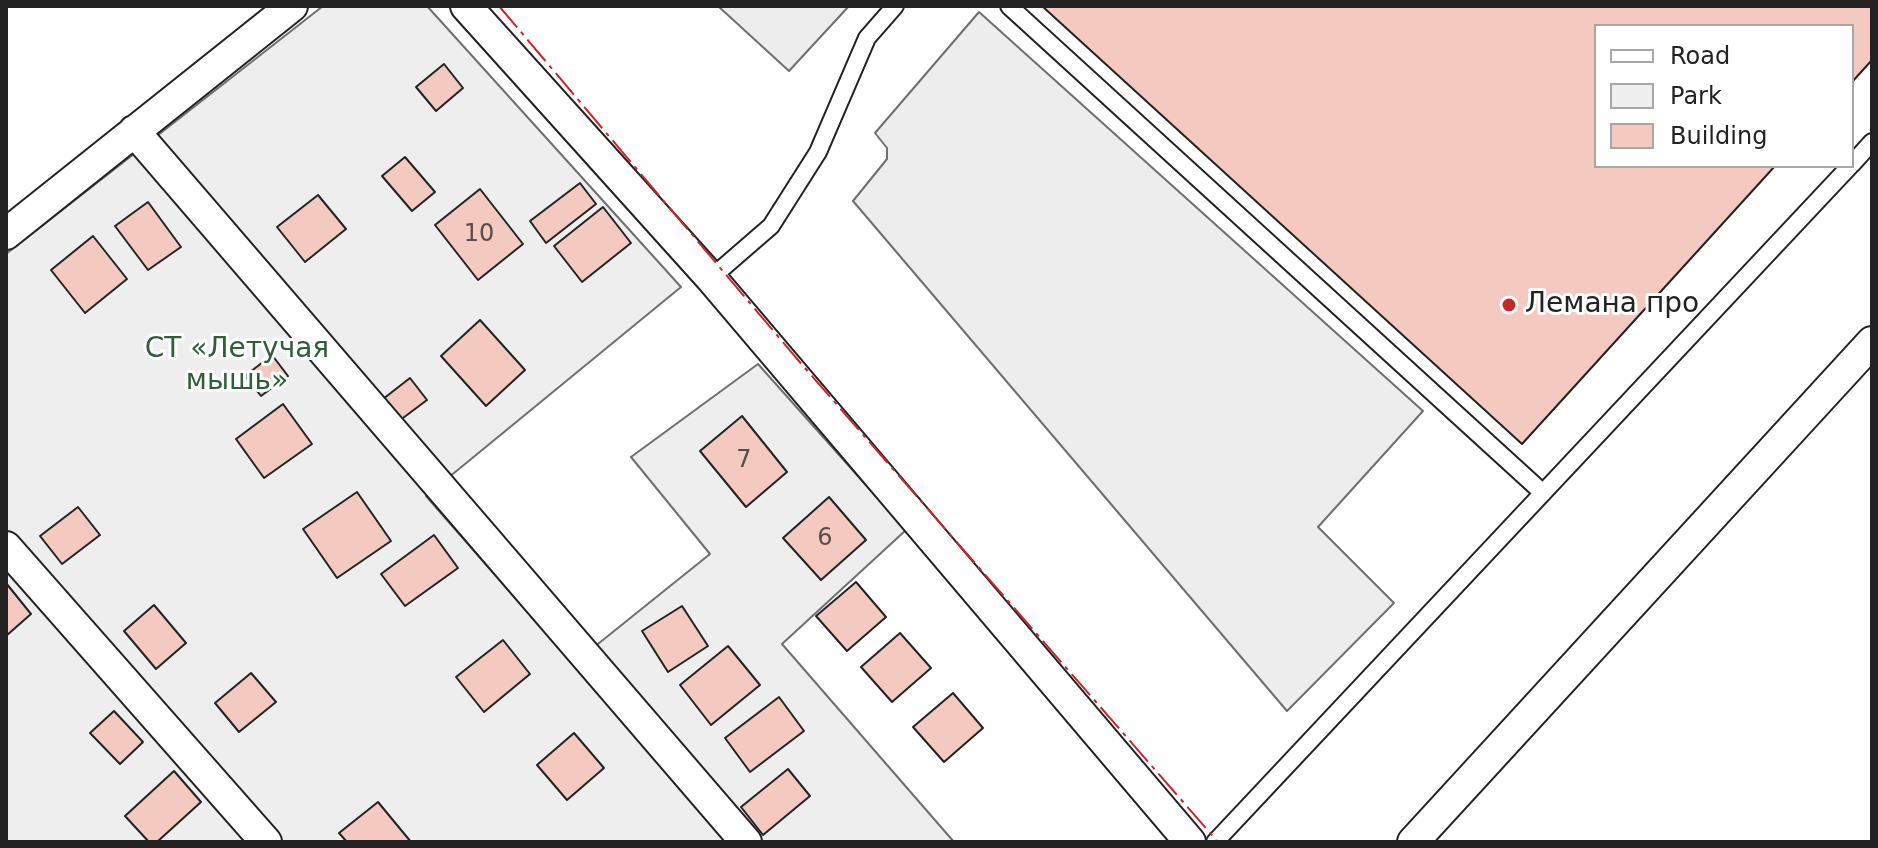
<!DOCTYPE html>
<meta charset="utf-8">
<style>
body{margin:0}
#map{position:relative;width:1878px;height:848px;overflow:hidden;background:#fff;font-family:"DejaVu Sans",sans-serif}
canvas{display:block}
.frame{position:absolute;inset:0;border:8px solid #222;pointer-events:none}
.legend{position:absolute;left:1594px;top:24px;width:260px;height:144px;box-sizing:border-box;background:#fff;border:2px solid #a7a7a7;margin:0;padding:10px 14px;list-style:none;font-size:24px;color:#222}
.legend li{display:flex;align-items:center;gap:16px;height:40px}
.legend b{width:40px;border:2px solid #a7a7a7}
</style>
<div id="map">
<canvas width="1878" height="848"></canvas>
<div class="frame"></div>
<ul class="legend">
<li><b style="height:10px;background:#fff"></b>Road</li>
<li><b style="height:22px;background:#eee"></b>Park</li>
<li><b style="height:22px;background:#f3c9c0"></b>Building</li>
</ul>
</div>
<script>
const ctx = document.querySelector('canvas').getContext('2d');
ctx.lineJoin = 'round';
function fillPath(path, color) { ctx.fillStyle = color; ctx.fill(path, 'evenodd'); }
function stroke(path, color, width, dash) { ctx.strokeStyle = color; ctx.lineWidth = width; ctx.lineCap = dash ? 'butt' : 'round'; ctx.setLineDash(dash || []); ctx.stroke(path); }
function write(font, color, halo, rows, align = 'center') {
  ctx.font = font + ' "DejaVu Sans",sans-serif'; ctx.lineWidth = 6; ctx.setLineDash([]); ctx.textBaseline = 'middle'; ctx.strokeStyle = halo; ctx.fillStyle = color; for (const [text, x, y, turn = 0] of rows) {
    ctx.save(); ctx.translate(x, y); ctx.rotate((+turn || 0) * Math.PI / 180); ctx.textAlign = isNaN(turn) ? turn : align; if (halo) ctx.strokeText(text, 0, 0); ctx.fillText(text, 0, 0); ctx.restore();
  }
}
const green = new Path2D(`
 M323,6H427L681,287L426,496L573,664L710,554L631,457L758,364L906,530L782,644L954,842H6V254Z`);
fillPath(green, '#eee');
stroke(green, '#6f6f6f', 2);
const parking = new Path2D(`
 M718,6H849L789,71Z
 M979,12L1423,411L1318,527L1394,603L1287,711L853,201L887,159V148L875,133Z`);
fillPath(parking, '#ededed');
stroke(parking, '#6f6f6f', 2);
const building = new Path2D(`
 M1042,6H1872V60L1852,82V26H1596V166H1775L1522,444Z
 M444,64L463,88L436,111L416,87Z
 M405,157L435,192L412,211L382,176Z
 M580,183L596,204L546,243L530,221Z
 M480,189L523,244L478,280L435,225Z
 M318,195L346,229L305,262L277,227Z
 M148,202L181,247L148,270L115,226Z
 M603,207L631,243L582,282L554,246Z
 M93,236L127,279L85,313L51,270Z
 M480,320L525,370L486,406L441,356Z
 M272,355L288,376L261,396L245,376Z
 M410,378L427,400L399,421L383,399Z
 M283,404L312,444L264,478L236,439Z
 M742,416L787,472L746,507L700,451Z
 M357,492L391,541L337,578L303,529Z
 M829,497L866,540L821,580L783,538Z
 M78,507L100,535L62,564L40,536Z
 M434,535L458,568L405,606L381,574Z
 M856,582L886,617L847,651L816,616Z
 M6,583L31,614L6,636Z
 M154,605L186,643L156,669L124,631Z
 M682,606L708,646L668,672L642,631Z
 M900,633L931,668L892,702L861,667Z
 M503,640L530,674L484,712L456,677Z
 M728,646L760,685L711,725L680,685Z
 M251,673L276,702L239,732L215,703Z
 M953,693L983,728L944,762L913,727Z
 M779,697L804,731L750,772L725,738Z
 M114,711L143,742L120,764L90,733Z
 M574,733L604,768L567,800L537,765Z
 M788,769L810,796L763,835L741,807Z
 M174,771L201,802L157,842H149L125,816Z
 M378,802L411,842H347L339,833Z`);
fillPath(building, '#f3c9c0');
stroke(building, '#222', 2);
const service = new Path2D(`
 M1009,6L1543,493
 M1852,164L1872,142
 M711,278L771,226L818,152L867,38L895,6
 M1215,842L1850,166`);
const minor = new Path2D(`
 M466,6L711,278L1190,842
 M134,131L746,842
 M6,234L292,6
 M6,547L266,842
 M1413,842L1872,342`);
stroke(service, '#222', 20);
stroke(minor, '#222', 34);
stroke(service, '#fff', 16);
stroke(minor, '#fff', 30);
stroke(new Path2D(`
 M499,6L798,360L1218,842`), '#c62828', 2, [28, 6, 4, 6]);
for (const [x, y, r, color] of [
 [1509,305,8,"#c62828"]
]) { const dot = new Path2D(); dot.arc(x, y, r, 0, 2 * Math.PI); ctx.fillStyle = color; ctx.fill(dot); stroke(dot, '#fff', 3); }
write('24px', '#564c4a', null, [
 ["10",479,235],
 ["7",744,461],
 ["6",825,539]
]);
write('28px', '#222', '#fff', [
 ["Лемана про",1525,305]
], 'left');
write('28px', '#2f5e38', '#fff', [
 ["СТ «Летучая",237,350],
 ["мышь»",237,382]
]);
</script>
